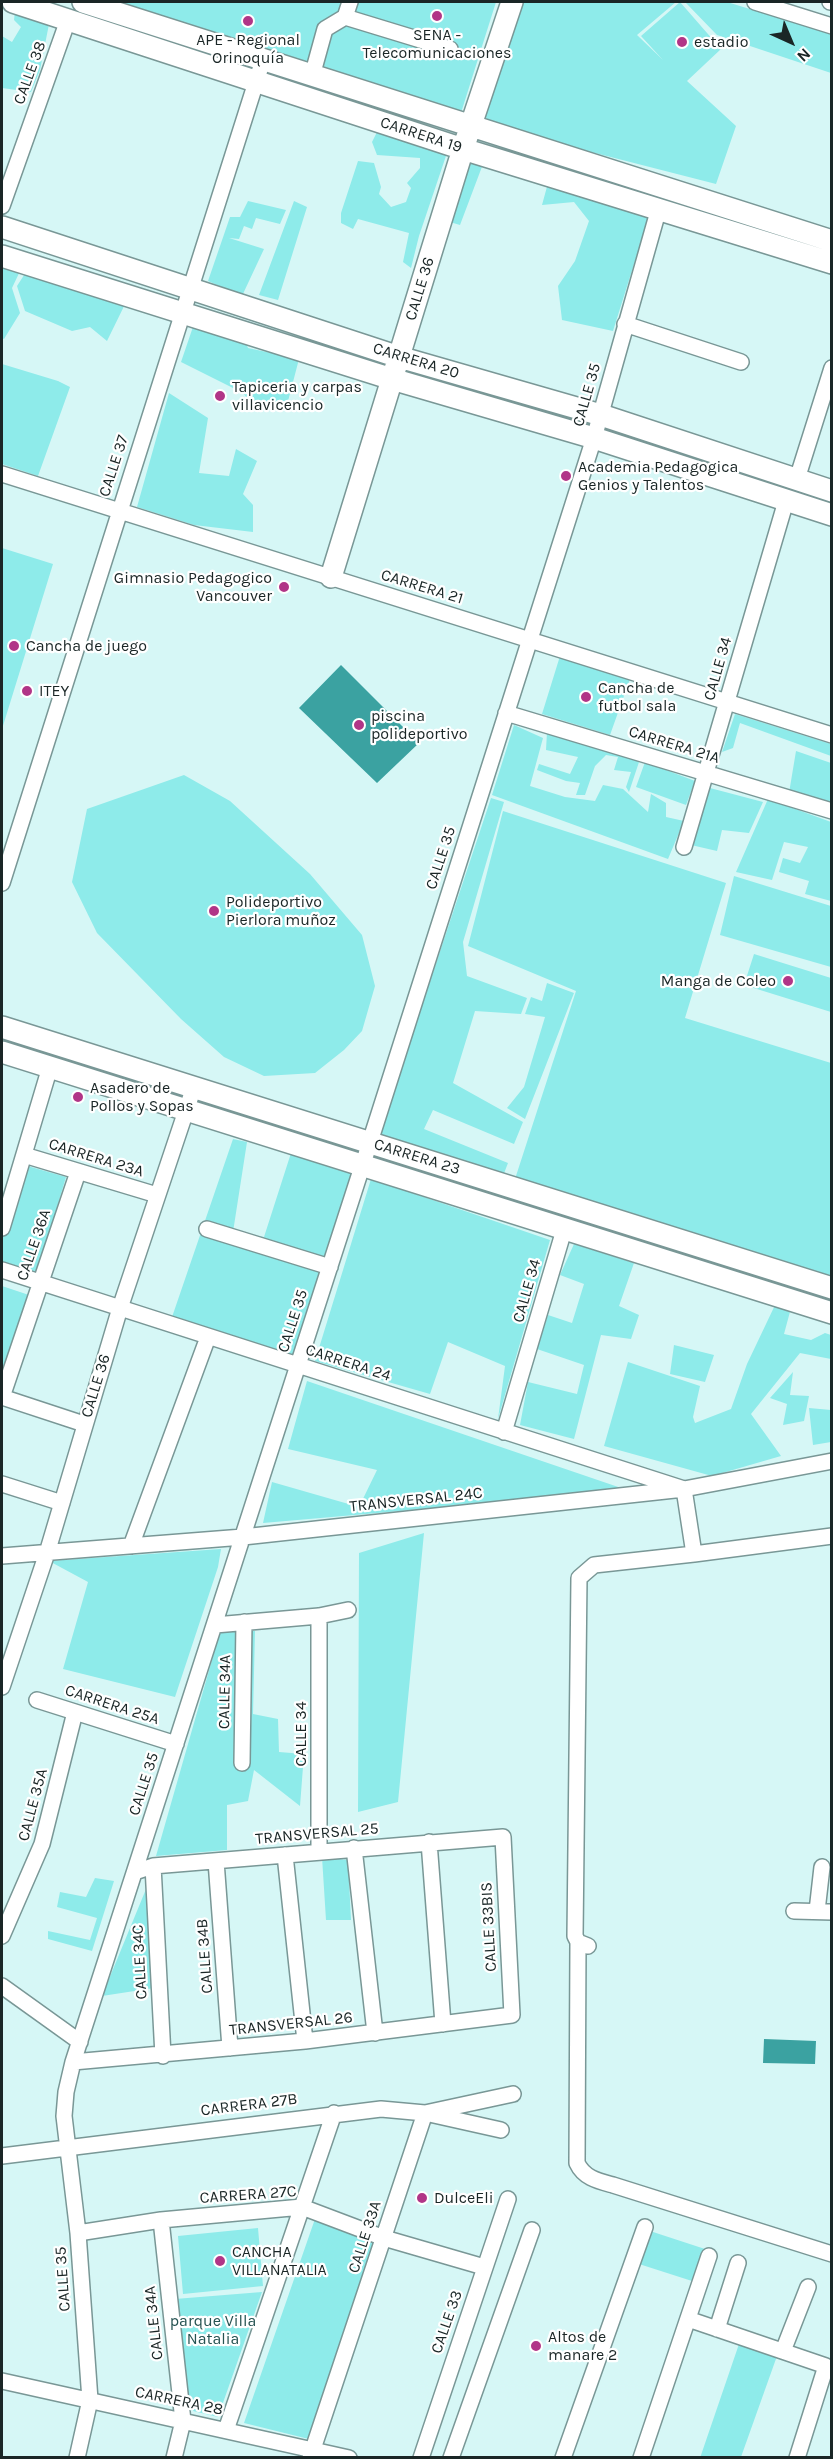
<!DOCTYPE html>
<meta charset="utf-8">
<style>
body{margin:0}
#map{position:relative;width:833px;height:2459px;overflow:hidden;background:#d6f7f6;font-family:Karla,sans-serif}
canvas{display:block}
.frame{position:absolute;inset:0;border:3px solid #1a2626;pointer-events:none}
.north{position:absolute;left:761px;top:12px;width:60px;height:60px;-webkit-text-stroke:4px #fff;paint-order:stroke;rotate:136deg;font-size:16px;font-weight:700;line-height:24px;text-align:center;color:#1a2626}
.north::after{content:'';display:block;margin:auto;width:21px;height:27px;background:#1a2626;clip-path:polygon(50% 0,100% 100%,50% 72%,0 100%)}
</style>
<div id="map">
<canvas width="833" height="2459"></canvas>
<div class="frame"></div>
<div class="north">N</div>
</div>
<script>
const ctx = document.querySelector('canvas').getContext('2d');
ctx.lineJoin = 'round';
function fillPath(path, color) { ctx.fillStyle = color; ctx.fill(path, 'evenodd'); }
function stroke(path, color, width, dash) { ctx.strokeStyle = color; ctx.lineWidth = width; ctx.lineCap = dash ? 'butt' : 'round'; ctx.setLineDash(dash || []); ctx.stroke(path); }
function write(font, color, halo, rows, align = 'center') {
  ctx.font = font + ' Karla,sans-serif'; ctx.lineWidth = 4.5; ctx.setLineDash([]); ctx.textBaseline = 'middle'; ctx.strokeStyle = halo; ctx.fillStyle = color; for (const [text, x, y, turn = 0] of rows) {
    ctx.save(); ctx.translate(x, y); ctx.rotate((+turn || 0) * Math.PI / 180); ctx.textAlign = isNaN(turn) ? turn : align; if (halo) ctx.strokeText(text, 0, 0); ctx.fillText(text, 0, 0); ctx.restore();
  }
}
fillPath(new Path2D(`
 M105,2H496L460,116Z
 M517,2H676L637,35L663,60L641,36L680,2L721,49L687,81L736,126L716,184L478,123Z
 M685,2H727L831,34V73L717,35Z
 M15,11L49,24L40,70L31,92L2,88V36L12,42L21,27L14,20Z
 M378,130L449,147L419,236L411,268L403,262L409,233L358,219L353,229L341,223V213L358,161L374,163L381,187L379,194L391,207L406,202L411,188L407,183L420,168V158L377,155L372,142Z
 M466,157L483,164L460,225L443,220Z
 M548,183L650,213L613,331L562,320L558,286L575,261L589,221L574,202L542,205Z
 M248,201L286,210L280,224L256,218L252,229L244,226L239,239L229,238L264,249L242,296L208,281L230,217H240Z
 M294,201L307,207L278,300L259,295Z
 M2,262L21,269L12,288L20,313L4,339L2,338Z
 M28,269L129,296L107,341L90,327L72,331L25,311L17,286Z
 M196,318L241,330L248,348L299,359L287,405L252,404L243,393L181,362Z
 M2,364L58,381L70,387L38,476L2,464Z
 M169,393L208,418L199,473L229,476L236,449L257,461L243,494L253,505V532L194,525L137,507Z
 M2,548L53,564L2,729Z
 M560,656L630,679L610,735L542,714Z
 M735,714L831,744V756L740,723L733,748L722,752Z
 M514,725L543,738L530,786L565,797L595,801L603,785L623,789L648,812L651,794L666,803V817L684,821L668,859L492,795Z
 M547,732L640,759L629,792L626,787L631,772L614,770L618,757L606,755L595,766L585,795H576L580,783L566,781L537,770L539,764L570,774L578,757L546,750Z
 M796,751L831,763V806L789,793Z
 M645,762L695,781L686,805L636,787Z
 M184,775L230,801L310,874L362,935L375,986L362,1031L344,1050L315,1073L264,1076L224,1057L181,1019L97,933L72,882L87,809Z
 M710,788L763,802L749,833L722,830L717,851L691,845Z
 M491,798L504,802L463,942L467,976L527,998L521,1014L475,1011L453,1083L523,1122L514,1144L433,1110L424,1129L508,1163L503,1176L379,1135Z
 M768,799L831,822V901L805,894L809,881L779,872L783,858L800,863L808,847L784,842L772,880L736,872Z
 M503,811L726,883L685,1018L831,1063V1278L515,1179L576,991L468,946Z
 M734,876L831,906V967L720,935Z
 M754,954L831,978V1012L744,985Z
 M547,983L574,993L525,1119L507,1108L524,1087L545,1017L525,1014L531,997L542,1001Z
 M233,1139L247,1142L233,1232L264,1237L291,1153L352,1171L293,1358L171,1320Z
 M24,1165L66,1177L37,1275L2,1265V1241Z
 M371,1179L550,1240L498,1419L505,1366L448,1342L430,1394L315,1361Z
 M574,1244L634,1263L619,1306L639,1315L631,1339L601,1335L574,1439L520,1425L528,1382L577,1394L584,1365L537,1349L548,1315L572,1323L584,1284L560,1275Z
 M2,1286L29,1295L2,1377Z
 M776,1303L791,1308L784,1334L811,1340L825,1333L831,1335V1359L800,1353L751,1414L781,1456L712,1476L604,1446L628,1362L700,1386L693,1417L695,1423L731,1409L747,1364Z
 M674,1345L714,1355L705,1382L670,1374Z
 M793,1372L790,1395L809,1396L804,1421L783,1425L787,1404L770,1398Z
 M307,1381L630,1491L263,1523L272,1482L359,1507L377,1470L288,1449Z
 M809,1408L831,1410V1442L813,1445Z
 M424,1533L398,1802L358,1812L359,1553Z
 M221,1549L218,1567L175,1697L63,1669L88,1582L49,1561Z
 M255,1631L253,1714L278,1719L279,1752L304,1754L300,1806L254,1770L248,1801L227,1805V1850L156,1856L220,1632Z
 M322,1857L348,1860L351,1920H326Z
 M151,1877L154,1988L102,1996Z
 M95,1878L114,1881L92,1951L48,1939V1931L90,1940L97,1918L57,1907L60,1892L86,1897Z
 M316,2216L382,2237L321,2442L244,2423Z
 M258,2228L263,2286L183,2294L178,2236Z
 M650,2231L705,2249L692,2281L639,2264Z
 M262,2292L218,2417L189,2410L175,2299Z
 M739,2344L777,2356L741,2457L700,2458Z`), '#8eebea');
fillPath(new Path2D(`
 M341,665L419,743L377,783L299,708Z
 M764,2039L816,2041L815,2064L763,2063Z`), '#3ba2a1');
const street = new Path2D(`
 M755,2L832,26
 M830,2H832
 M345,17L450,49
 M312,76L325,29L345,17L350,2
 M2,206L68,20
 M625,324L741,362
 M2,474L832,735
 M797,479L832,368
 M506,713L832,811
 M684,847L786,501
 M2,883L263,60
 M24,1155L157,1195
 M2,1228L50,1067
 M207,1229L330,1267
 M2,1270L684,1489L694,1554L832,1536
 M2,1397L78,1172
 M2,1397L84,1424
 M504,1432L564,1230
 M2,1484L62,1503
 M131,1546L208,1337
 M2,1556L243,1537L684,1489L832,1461
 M319,1616V1851
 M215,1625L319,1616L348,1610
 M2,1687L47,1553L120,1308L194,1087
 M37,1700L176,1744
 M242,1763L244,1622
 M429,1842L443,2024
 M354,1848L375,2033
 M285,1855L305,2041
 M216,1861L230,2048
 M153,1866L163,2056
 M794,1911L832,1912
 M817,1911L822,1867
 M2,1936L42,1844L75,1712
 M578,1942L577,2163C584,2178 598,2181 613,2185L832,2254
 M588,1946L578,1942L575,1936L579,1578L594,1565L694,1554
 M2,1986L80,2042
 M73,2062L305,2041L512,2015L503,1837L153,1866L135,1872
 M2,2156L381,2109L425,2113L501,2130
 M161,2220L183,2421L174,2458
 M78,2233L161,2220L302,2207L384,2238L484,2267
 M688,2319L826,2366L797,2458
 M717,2329L738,2263
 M783,2351L808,2287
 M2,2381L349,2458
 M226,2430L334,2113
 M77,2458L90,2400L78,2233L64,2116L66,2092L73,2062L370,1142L594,438L659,208
 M310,2458L425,2113L513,2094
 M421,2458L508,2199
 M451,2458L532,2230
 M563,2458L645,2227
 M641,2458L709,2256`);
const secondary = new Path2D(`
 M13,2L463,149L832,263
 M83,2L832,241
 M2,227L399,357L601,415L832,491
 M2,256L392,379L594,438L832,515
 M331,577L463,149L512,2
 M2,1027L832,1288
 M2,1052L832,1313`);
stroke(street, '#799796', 18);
stroke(secondary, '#799796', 24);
stroke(street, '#fff', 15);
stroke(secondary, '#fff', 21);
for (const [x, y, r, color] of [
 [437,16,6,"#b13587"],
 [248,21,6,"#b13587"],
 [682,42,6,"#b13587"],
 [220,396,6,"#b13587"],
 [566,476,6,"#b13587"],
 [284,587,6,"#b13587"],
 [14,646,6,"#b13587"],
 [27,691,6,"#b13587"],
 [586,697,6,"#b13587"],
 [359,725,6,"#b13587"],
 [214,911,6,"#b13587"],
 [788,981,6,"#b13587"],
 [78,1097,6,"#b13587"],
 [422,2198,6,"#b13587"],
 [220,2261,6,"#b13587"],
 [536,2346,6,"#b13587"]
]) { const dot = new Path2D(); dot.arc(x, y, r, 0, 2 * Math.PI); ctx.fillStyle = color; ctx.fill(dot); stroke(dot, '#fff', 2); }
write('16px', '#1a2626', '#fff', [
 ["SENA -",437,35,"center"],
 ["Telecomunicaciones",437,53,"center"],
 ["APE - Regional",248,40,"center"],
 ["Orinoquía",248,58,"center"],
 ["estadio",694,42],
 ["Tapiceria y carpas",232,387],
 ["villavicencio",232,405],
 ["Academia Pedagogica",578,467],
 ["Genios y Talentos",578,485],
 ["Gimnasio Pedagogico",272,578,"right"],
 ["Vancouver",272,596,"right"],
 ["Cancha de juego",26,646],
 ["Cancha de",598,688],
 ["futbol sala",598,706],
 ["ITEY",39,691],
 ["piscina",371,716],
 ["polideportivo",371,734],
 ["Polideportivo",226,902],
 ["Pierlora muñoz",226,920],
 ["Manga de Coleo",776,981,"right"],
 ["Asadero de",90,1088],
 ["Pollos y Sopas",90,1106],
 ["DulceEli",434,2198],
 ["CANCHA",232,2252],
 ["VILLANATALIA",232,2270],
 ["Altos de",548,2337],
 ["manare 2",548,2355]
], 'left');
write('16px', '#1a2626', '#fff', [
 ["CALLE 38",30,73,-70],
 ["CARRERA 19",421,135,18],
 ["CALLE 36",420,289,-73],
 ["CARRERA 20",416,361,17],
 ["CALLE 35",587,395,-74],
 ["CALLE 37",114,466,-72],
 ["CARRERA 21",422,587,17],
 ["CALLE 34",718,669,-74],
 ["CARRERA 21A",674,745,17],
 ["CALLE 35",441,858,-72],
 ["CARRERA 23",417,1157,17],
 ["CARRERA 23A",96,1158,17],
 ["CALLE 36A",34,1245,-71],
 ["CALLE 34",527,1291,-74],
 ["CALLE 35",293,1321,-72],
 ["CARRERA 24",348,1363,18],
 ["CALLE 36",96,1386,-73],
 ["TRANSVERSAL 24C",416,1500,-6],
 ["CALLE 34A",225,1692,-89],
 ["CARRERA 25A",112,1705,18],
 ["CALLE 34",301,1734,-90],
 ["CALLE 35",144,1784,-72],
 ["CALLE 35A",33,1805,-75],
 ["TRANSVERSAL 25",317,1834,-5],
 ["CALLE 33BIS",489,1927,-93],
 ["CALLE 34B",205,1956,-94],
 ["CALLE 34C",140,1962,-93],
 ["TRANSVERSAL 26",291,2024,-6],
 ["CARRERA 27B",249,2105,-7],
 ["CARRERA 27C",248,2195,-4],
 ["CALLE 33A",365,2237,-72],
 ["CALLE 35",63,2279,-94],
 ["CALLE 33",447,2322,-71],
 ["CALLE 34A",154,2323,-96],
 ["CARRERA 28",179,2401,12]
]);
write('16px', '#265352', '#fff', [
 ["parque Villa",213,2321],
 ["Natalia",213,2339]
]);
</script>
